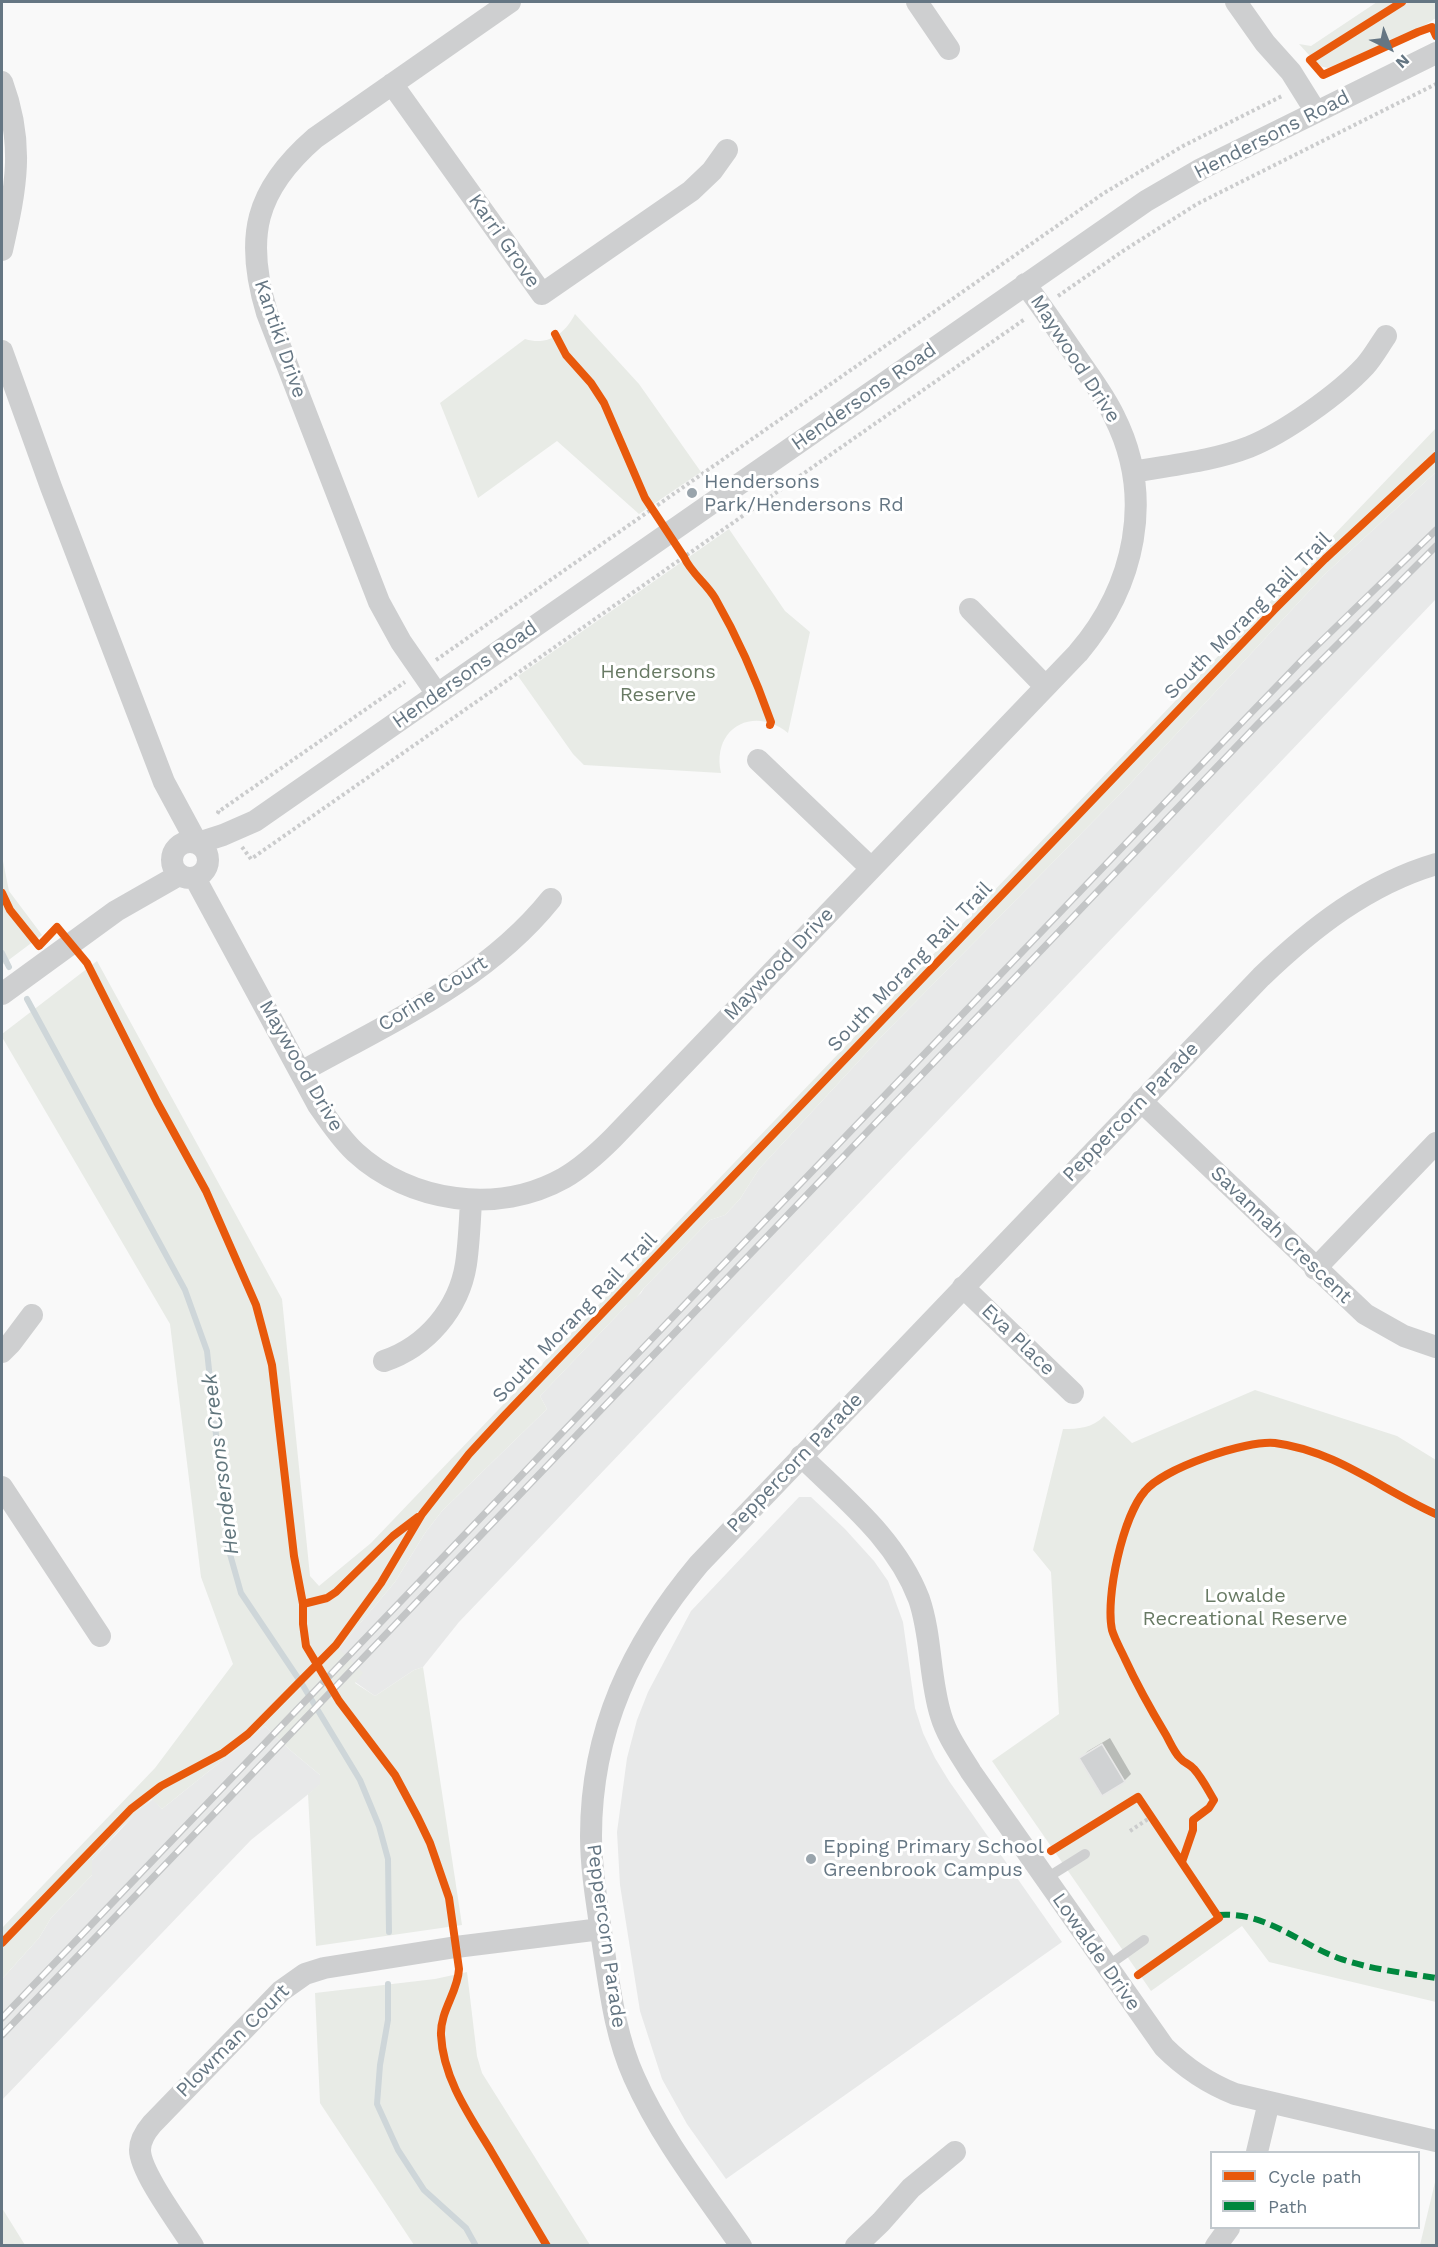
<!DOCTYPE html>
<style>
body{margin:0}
#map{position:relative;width:1438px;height:2247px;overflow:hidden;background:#f9f9f9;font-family:"Work Sans",sans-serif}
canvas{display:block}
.frame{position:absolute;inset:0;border:3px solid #657683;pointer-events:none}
.legend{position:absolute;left:1210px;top:2151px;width:210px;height:78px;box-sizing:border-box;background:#fff;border:2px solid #c1c8cd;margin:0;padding:8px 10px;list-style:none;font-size:18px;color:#657683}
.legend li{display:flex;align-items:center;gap:12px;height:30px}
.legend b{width:30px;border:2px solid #c1c8cd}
.north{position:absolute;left:1360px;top:18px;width:60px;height:60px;-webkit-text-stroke:4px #fff;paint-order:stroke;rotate:137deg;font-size:16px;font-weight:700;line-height:24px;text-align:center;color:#657683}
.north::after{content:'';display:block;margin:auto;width:21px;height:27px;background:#657683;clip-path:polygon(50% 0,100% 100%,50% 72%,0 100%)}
</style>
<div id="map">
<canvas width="1438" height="2247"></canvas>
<div class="frame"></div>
<ul class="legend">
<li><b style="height:8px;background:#e8590c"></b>Cycle path</li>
<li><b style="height:8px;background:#00873e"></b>Path</li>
</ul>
<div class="north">N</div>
</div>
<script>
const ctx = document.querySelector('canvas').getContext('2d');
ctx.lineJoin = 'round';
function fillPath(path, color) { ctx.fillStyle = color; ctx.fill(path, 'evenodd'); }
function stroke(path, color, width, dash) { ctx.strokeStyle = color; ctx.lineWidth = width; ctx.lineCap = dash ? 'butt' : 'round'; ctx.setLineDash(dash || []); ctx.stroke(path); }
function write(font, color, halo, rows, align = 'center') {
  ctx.font = font + ' "Work Sans",sans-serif'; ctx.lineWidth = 6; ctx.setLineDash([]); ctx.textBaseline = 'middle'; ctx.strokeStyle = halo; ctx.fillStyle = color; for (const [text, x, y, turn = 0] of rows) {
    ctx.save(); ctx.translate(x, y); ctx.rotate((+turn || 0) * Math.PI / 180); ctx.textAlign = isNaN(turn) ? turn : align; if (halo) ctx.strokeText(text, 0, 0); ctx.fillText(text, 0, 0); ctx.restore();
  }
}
fillPath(new Path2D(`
 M1436,472V599L459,1622L423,1667L414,1670L375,1696L355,1682L339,1648L395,1582L425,1533L442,1511L547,1409L540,1396L626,1306L641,1293L644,1288L710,1220L725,1215L740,1199L759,1169L882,1036L1127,787L1325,574Z
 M799,1497H811L845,1529L874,1561L888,1581L903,1622L915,1708L923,1733L935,1758L949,1781L1062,1942L726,2179L687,2124L662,2079L640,2011L620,1885L617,1832L627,1758L637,1720L648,1692L691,1611Z
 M265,1726L290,1750L320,1775L321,1784L251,1840L2,2100V1979L39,1938L51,1918L92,1875V1860L138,1811L153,1799L162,1809Z`), '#e8e9e9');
fillPath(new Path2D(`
 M1377,2H1436V18L1422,27L1328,68L1319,66L1299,44L1311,46Z
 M575,314L639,384L701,472L639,514L557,441L478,498L440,403L525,339C548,346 565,334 575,314Z
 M1436,428V472L1325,574L1127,787L882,1036L759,1169L740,1199L725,1215L710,1220L644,1288L633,1302L626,1306L540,1396L547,1409L442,1511L425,1533L395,1582L339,1648L363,1673L355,1683L375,1696L414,1670L423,1667L462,1925L316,1946L308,1794L320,1784V1775L290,1750L265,1726L162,1809L152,1799L122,1827L92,1860V1875L51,1918L39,1938L2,1979V1928L155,1768L233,1664L201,1577L170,1324L2,1037V1034L97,961L282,1299L310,1576L319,1586L371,1543Z
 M729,529L785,611L810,632L788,733C754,705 711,728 721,773L584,765L573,754L518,676Z
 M2,856L9,891L42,935L2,965Z
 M1255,1390L1397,1436L1436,1460V2002L1269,1962L1242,1926L1151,1991L992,1761L1059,1714L1051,1572L1033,1550L1063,1429C1078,1429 1093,1428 1104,1416L1132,1443Z
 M467,1972L477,2056L482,2073L590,2245H414L320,2103L315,1993L435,1979Z
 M1436,2178V2245H1420Z
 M2,2208L25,2245H2Z`), '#e8ebe6');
fillPath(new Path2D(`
 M1110,1738L1131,1774L1124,1781L1081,1758L1088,1751Z`), '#0003');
stroke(new Path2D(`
 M2,953L9,967
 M27,999L185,1290L207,1351L228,1547L241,1593L302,1684L360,1780L379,1826L388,1859L389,1932
 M388,1984V2020L380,2065L377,2104L398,2150L424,2190L466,2228L476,2246`), '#ced6d9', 6);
const building = new Path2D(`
 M1102,1744L1125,1782L1102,1796L1079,1758Z`);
fillPath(building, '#d0d2d3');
stroke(building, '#e8e8e8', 1.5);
stroke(new Path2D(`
 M1058,296L1123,251L1197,204L1436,84
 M436,660L1104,193L1183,146L1282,96
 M220,813L218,812L405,682
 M242,847L251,859L1025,319
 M1130,1831L1151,1817`), '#cbcccd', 4, [3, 3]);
stroke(new Path2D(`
 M1045,1879L1085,1854
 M1106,1967L1144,1940`), '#cecfd0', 10);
stroke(new Path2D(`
 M917,2L949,49
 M1236,2L1265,43L1291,72L1316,112
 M2,82C25,144 16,188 2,250
 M392,84L542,294L691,191L712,171L727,150
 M2,351L51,487L164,782L197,843
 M1133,472C1171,465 1213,461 1249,447C1284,433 1339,394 1365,366C1373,357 1379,346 1386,336
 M970,609L1045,686
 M437,694L401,642L379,602L267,313C244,237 255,190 315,138L510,2
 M758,760L871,868
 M172 860a18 18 0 1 1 36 0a18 18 0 1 1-36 0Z
 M198,843L223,835L255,821L1146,201L1201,169L1436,53
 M195,878L318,1105C329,1121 340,1138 355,1152C410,1203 498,1215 564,1178C583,1167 598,1153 613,1138L1078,653C1135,586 1155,497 1114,416C1104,395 1090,377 1077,358C1060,333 1043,308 1025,284
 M2,994L116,911L179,875
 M301,1072C389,1023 486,980 551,899
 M1141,1101L1365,1314L1404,1336L1436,1347
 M1315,1269L1436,1143
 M963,1287L1073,1393
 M2,1352L11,1343L32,1315
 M384,1361C426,1347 459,1309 466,1264C469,1243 470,1221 471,1200
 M801,1456C846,1500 896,1539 919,1599C932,1637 929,1678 941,1716C947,1736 960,1754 971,1772L1164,2047C1185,2068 1207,2083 1235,2094L1436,2141
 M2,1487L100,1636
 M1257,2152L1269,2102
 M193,2246C180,2225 140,2172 140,2150C140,2140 146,2131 152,2124L281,1991L305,1974L324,1968L456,1947L601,1929
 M741,2246C703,2191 661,2138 634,2077C615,2035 610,1989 603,1945C598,1909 591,1872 591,1836C591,1730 632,1644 699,1564L1261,977C1312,928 1368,884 1436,864
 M856,2246L881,2222L911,2188L955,2152
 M1216,2246L1229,2228`), '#cecfd0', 22);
const rail = new Path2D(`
 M2,2018L1222,743L1304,658L1436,530
 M2,2035L1257,725L1436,546`);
stroke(rail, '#c3c5c6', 7);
stroke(rail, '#fff', 4.5, [14]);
stroke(new Path2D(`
 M1218,1915C1265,1911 1298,1943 1338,1958C1369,1969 1404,1973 1436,1978`), '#00873e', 6, [12, 6]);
stroke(new Path2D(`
 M1402,2L1310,60L1323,75L1418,32L1432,27L1436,36
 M555,334L566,355L591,383L604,403L645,498L684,557C691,573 706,583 715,598C738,638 756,679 771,722L770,725
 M2,893L10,910L39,946L57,927L87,963L157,1102L206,1191L256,1305L272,1365L294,1556L303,1604V1624L306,1646L339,1701L395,1775L418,1818L430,1843L449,1898L459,1969C458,1992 440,2011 441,2035C443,2078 469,2115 491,2151C510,2183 528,2214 547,2246
 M303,1604L327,1598L336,1592L393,1536L418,1517
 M1051,1851L1138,1797L1219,1918L1138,1975
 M1182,1862L1193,1830V1820L1209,1808L1214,1800C1208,1790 1202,1778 1194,1769C1190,1764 1184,1763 1180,1758C1174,1752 1170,1742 1166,1735C1151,1710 1137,1685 1125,1659C1121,1650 1115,1640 1112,1630C1105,1597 1123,1516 1145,1491C1164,1468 1246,1440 1275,1443C1337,1451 1382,1490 1436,1514
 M2,1943L131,1809L161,1786L223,1753L248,1734L336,1645L381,1583L422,1514L469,1454L504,1416L1274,610L1325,559L1436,456`), '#e8590c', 8);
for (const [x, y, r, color] of [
 [692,493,6,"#99a4ac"],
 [811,1859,6,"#99a4ac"]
]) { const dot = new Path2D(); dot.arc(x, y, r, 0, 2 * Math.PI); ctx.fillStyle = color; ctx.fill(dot); stroke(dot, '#fff', 2); }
write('20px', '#657683', '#fff', [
 ["Hendersons Road",1272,135,-27],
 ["Karri Grove",504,241,55],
 ["Kantiki Drive",280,339,71],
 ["Maywood Drive",1075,359,57],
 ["Hendersons Road",864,397,-35],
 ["South Morang Rail Trail",1248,616,-45],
 ["Hendersons Road",465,675,-35],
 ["Maywood Drive",779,964,-46],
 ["South Morang Rail Trail",910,967,-46],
 ["Corine Court",433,994,-32],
 ["Maywood Drive",301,1066,60],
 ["Peppercorn Parade",1131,1112,-46],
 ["Savannah Crescent",1281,1235,44],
 ["South Morang Rail Trail",575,1318,-46],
 ["Eva Place",1018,1340,44],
 ["Peppercorn Parade",795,1463,-46],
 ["Peppercorn Parade",606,1936,82],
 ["Lowalde Drive",1096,1952,55],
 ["Plowman Court",233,2041,-45]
]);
write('20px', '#657683', '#fff', [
 ["Hendersons",704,482],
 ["Park/Hendersons Rd",704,505],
 ["Epping Primary School",823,1847],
 ["Greenbrook Campus",823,1870]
], 'left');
write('20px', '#687a64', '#fff', [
 ["Hendersons",658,672],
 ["Reserve",658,695],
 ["Lowalde",1245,1596],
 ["Recreational Reserve",1245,1619]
]);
write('italic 21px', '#60757c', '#fff', [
 ["Hendersons Creek",221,1464,-97]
]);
</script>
